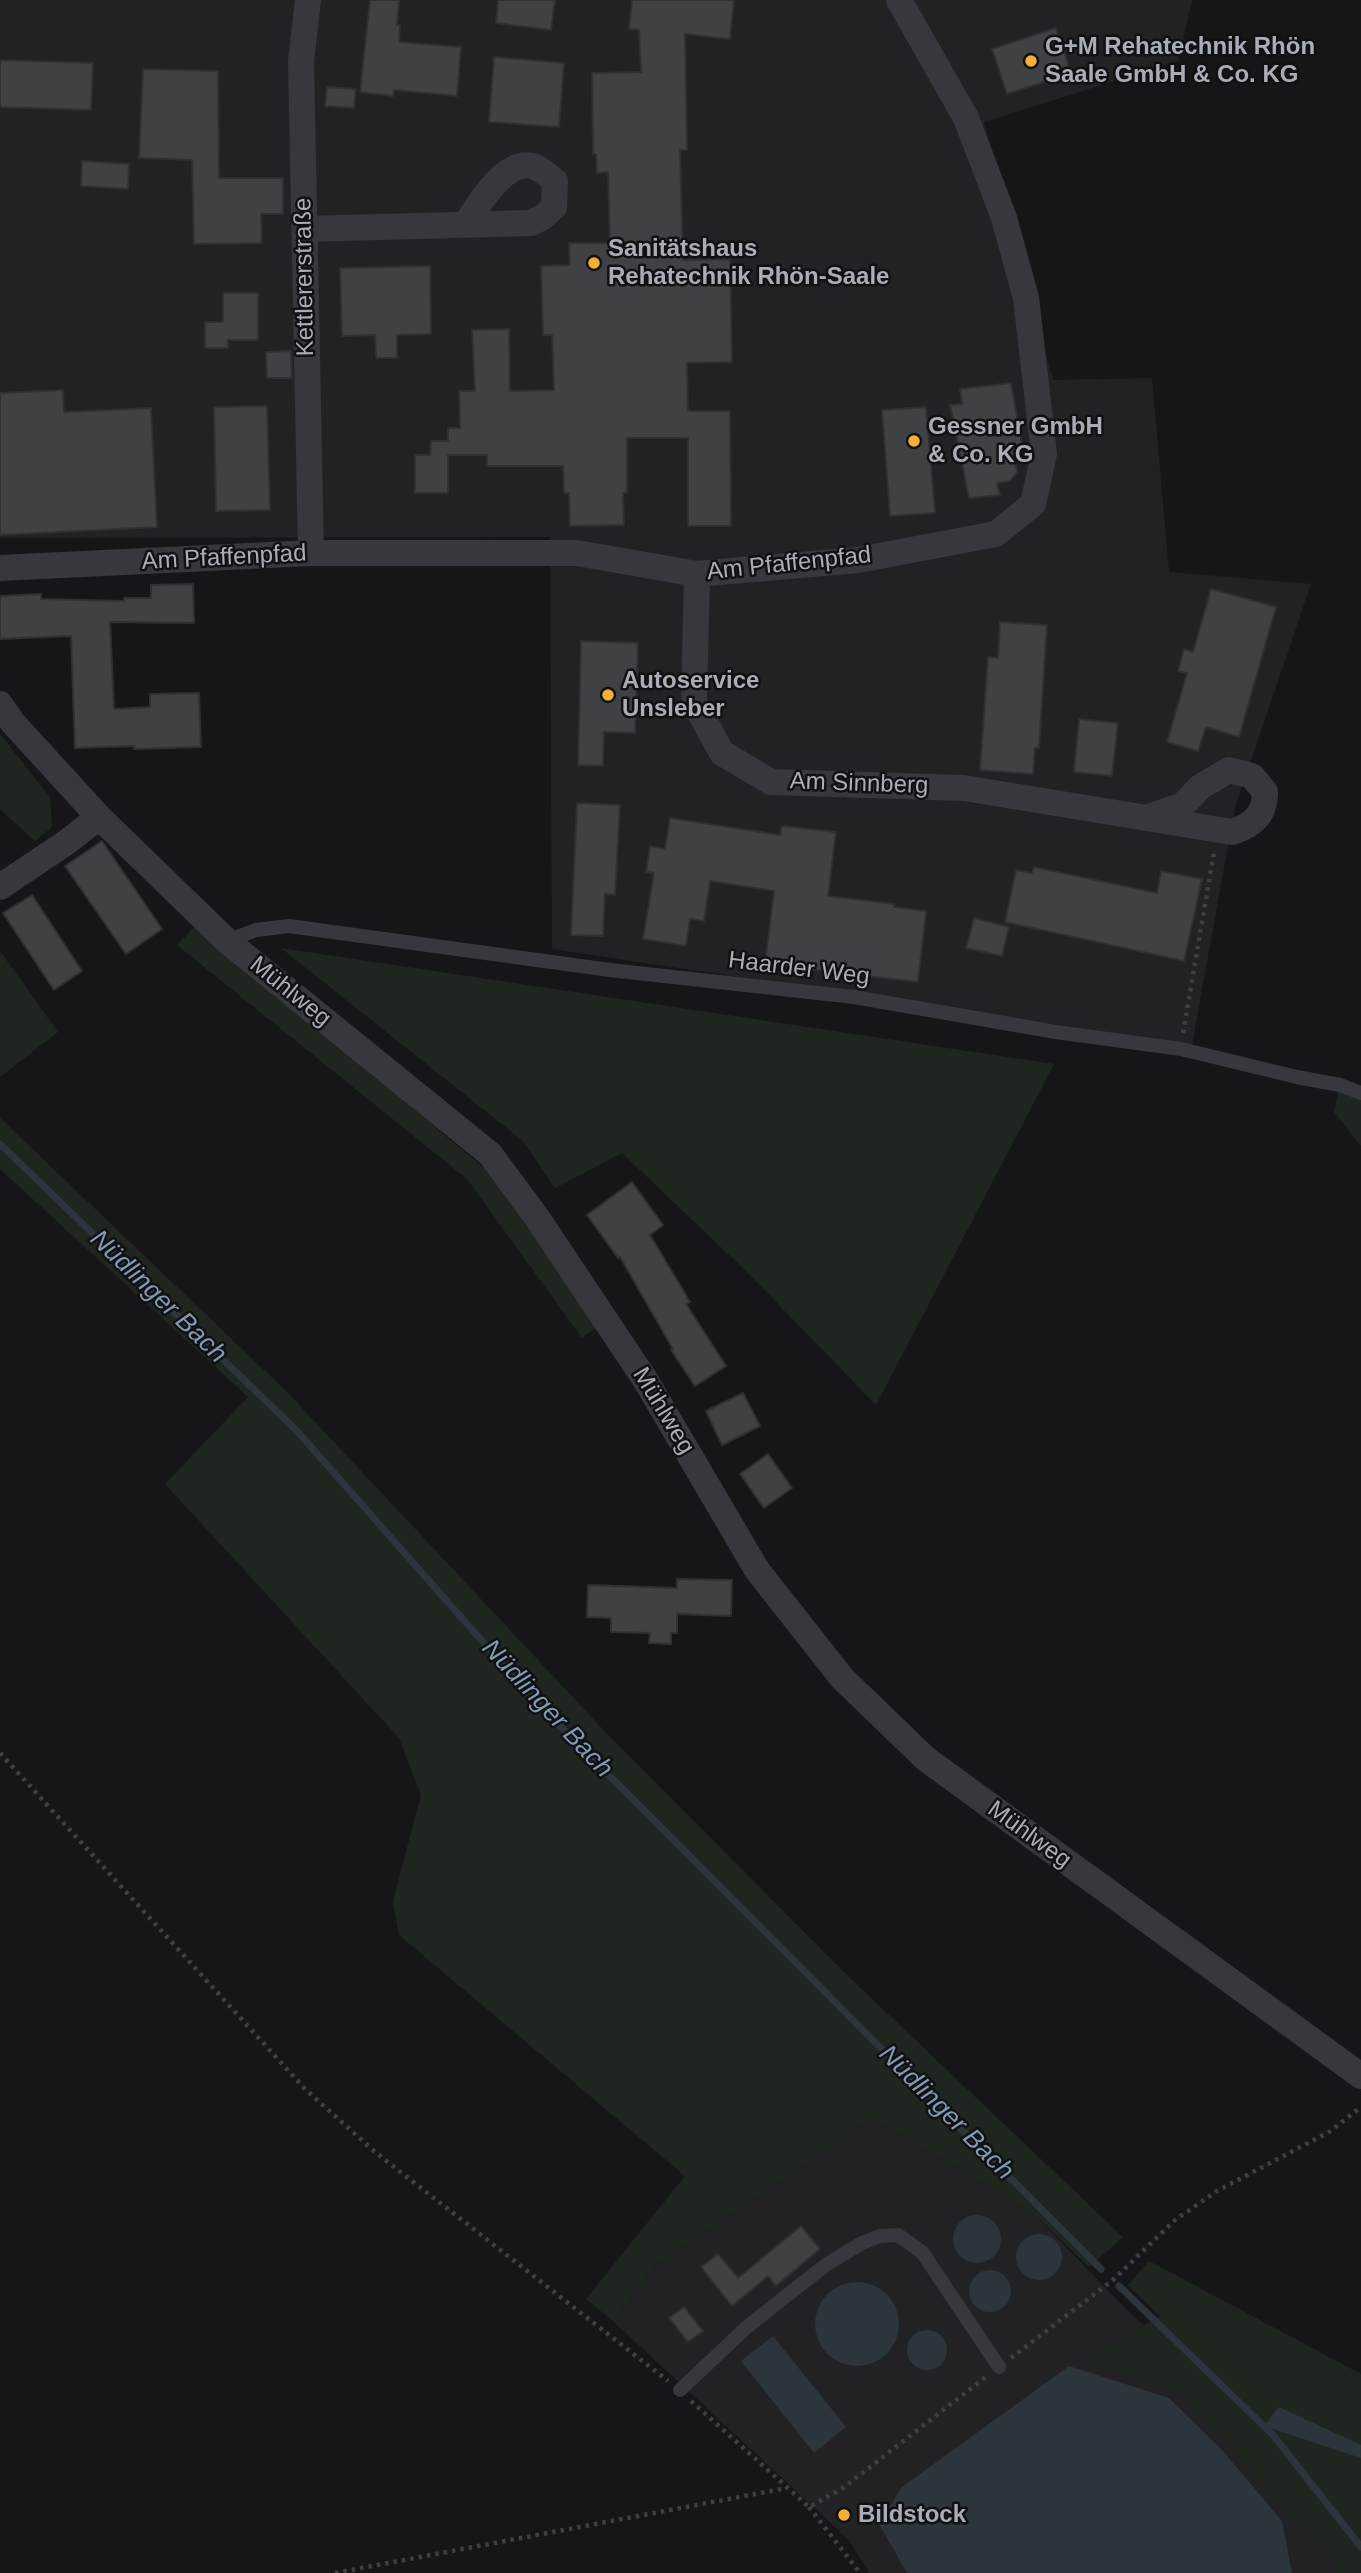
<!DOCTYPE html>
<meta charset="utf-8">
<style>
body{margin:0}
canvas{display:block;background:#161618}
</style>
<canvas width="1361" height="2573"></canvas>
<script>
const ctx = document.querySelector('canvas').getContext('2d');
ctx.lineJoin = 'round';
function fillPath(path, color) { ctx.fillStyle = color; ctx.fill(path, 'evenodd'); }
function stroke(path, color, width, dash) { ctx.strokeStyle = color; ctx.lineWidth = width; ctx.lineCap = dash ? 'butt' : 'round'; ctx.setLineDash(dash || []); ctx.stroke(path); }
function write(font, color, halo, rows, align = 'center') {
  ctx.font = font + ' Helvetica,sans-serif'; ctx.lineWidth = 5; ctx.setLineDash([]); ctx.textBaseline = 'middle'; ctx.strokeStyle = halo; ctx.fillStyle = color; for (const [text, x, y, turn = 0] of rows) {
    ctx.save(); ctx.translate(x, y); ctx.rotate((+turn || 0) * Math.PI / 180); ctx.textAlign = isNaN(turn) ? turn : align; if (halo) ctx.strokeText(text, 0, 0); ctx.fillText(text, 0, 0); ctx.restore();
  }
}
fillPath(new Path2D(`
 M0,0H1192L1178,61L984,122L1053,380L1152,378L1169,572L1311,584L1235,807L1192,1045L552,949L550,537L0,538Z
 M872,2119L967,2173L1038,2218L1131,2314L1168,2346L1361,2573H869L849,2540L613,2321L655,2265Z`), '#222225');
fillPath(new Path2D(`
 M0,734L50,797L52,827L35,841L0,809Z
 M197,925L487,1171L599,1325L582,1338L467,1179L177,945Z
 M281,948L1054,1064L876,1405L749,1274L622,1153L555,1188L523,1141Z
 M0,951L58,1032L0,1077Z
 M1340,1086L1361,1094V1146L1334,1112Z
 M0,1118L287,1392L612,1739L850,1978L1123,2237L1089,2267L1038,2218L967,2173L872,2119L655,2265L613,2321L586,2299L685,2176L399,1935L393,1901L421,1795L399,1738L165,1484L248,1397L0,1169Z
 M1149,2261L1361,2374V2573H1344L1178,2391L1080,2362L1160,2316L1128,2285Z`), '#1e261f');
fillPath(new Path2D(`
 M953 2239a24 24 0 1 1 48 0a24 24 0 1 1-48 0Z
 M1016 2257a23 23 0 1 1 46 0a23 23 0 1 1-46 0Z
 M969 2291a21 21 0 1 1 42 0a21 21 0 1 1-42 0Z
 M815 2324a42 42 0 1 1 84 0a42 42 0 1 1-84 0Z
 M907 2350a20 20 0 1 1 40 0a20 20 0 1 1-40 0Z
 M773,2336L846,2427L814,2453L741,2361Z
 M1069,2366L1169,2398L1221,2449L1282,2521L1292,2573H907L879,2524L902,2487Z
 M1279,2407L1361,2445V2458L1264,2426Z`), '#2c353c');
stroke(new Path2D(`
 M0,1144L297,1431L535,1701L1101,2269
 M1119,2286L1273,2435L1361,2547`), '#2c353c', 7);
const building = new Path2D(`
 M370,0H399L397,25H400L399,42L461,47L457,96L394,90L393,96L360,92Z
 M498,0H555L551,30L496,23Z
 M632,0H734L730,39L685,34L687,150H680L683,260L730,259L732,362L687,363L688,411H730L731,526H688V438H627V492L623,493L624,525L570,526L569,493H564L563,466H487V455H448V493H415V455H430L431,441H448V428H460L459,391H475L472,330L509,329L510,391L554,390L552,335H543L541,266L570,265L569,243H610L608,172L597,173L596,154H593L592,73L641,72L639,30L629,29Z
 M1056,28L1071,73L1007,94L992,49Z
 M494,57L564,63L559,127L489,122Z
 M0,60L93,63L91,110L0,107Z
 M143,69L218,71L219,178H283V214H261L262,243L194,244L192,160L139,158Z
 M327,87L356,89L354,108L325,106Z
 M82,161L129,164L128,189L81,186Z
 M430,266L431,334L397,335V358H376L375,335L342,336L340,268Z
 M223,293H258V340H228V348H205V322H223Z
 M291,351L292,378H267L266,352Z
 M1011,383L1023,450L1014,451L1017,472L1010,481L997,483L1000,495L969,498L950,405L962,404L960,389Z
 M63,390L64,412L151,408L157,527L0,535V393Z
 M267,406L270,510L216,511L214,407Z
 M926,407L935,513L890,516L882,410Z
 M193,584L194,623L110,622L114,709L150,707V694L199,693L201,747L134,749V746L75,748L71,636L0,639V596L41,594V599L124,601V598H151V585Z
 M1211,589L1276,607L1239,737L1206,727L1198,751L1167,742L1187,673L1178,671L1184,649L1193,652Z
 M1000,622L1047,625L1039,748H1035L1033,774L980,770L988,657L998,658Z
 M581,641L638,643L635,733L604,732L603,766L578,765Z
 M1079,719L1118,723L1112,776L1074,772Z
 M577,803L620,805L615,895L605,894L603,936L571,935Z
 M670,818L780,835L782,826L836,832L828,896L895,904L894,907L926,911L918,982L765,964L774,891L710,881L704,921L690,919L686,946L643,939L654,873L646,872L650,846L665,849Z
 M102,841L162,929L126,954L65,866Z
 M1034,867L1157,893L1161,871L1202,879L1184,961L1005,922L1016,870L1032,873Z
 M32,895L82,971L54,990L3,913Z
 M974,918L1009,927L1002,956L966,948Z
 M632,1182L663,1225L650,1235L690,1302L686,1304L726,1366L695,1386L671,1350L673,1349L620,1257L618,1258L587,1215Z
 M743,1393L760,1426L722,1445L706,1411Z
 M768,1454L792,1488L764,1508L740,1474Z
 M677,1579L732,1580L731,1616L677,1614V1633H671V1644L649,1643L650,1633L611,1632V1618L587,1617L588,1585L677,1588Z
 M801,2226L820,2249L776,2286L768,2276L732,2306L701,2267L718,2254L738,2278Z
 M684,2307L703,2331L688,2342L669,2318Z`);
fillPath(building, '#404145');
stroke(building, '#303034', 2);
stroke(new Path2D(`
 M1183,1033L1214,852
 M0,1753L305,2089L375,2152L668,2381
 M1011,2358L1113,2280L1175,2220L1217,2191L1329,2132L1361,2107
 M691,2401L809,2507L843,2488L987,2376
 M809,2507L860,2573
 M335,2573L787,2488`), '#3d3f44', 4.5, [3.5, 5]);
stroke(new Path2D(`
 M227,941L256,930L289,926L610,970L854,997L1056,1032L1181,1049L1297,1077L1340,1085L1361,1093
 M680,2390L748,2326L827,2264L862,2243L880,2236L898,2235L922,2252L999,2367`), '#37383d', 14);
stroke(new Path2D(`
 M308,0L301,61L311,553
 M305,229L531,223L543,217L554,207L555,181C548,176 541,168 532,166C505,159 478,205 466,224
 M0,568L311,553H577L697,574L858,560L996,534L1033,504L1044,454L1026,298L1004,218L966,118L899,0
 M697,574L694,702L722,753L771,782L964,788L1232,832C1253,825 1265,815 1265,792L1252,776L1229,770L1200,787L1183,805L1146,818
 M0,704L13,723L99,817L227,941L490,1154L538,1219L646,1381L757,1570L842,1678L926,1759L1361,2076
 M0,887L67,842L99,817`), '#37383d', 26);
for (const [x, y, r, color] of [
 [1031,61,7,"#f2b134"],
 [594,263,7,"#f2b134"],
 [914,441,7,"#f2b134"],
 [608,695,7,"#f2b134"],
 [844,2515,7,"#f2b134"]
]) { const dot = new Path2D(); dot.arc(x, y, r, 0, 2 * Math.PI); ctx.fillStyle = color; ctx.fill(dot); stroke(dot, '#111113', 2.5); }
write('bold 24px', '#a8adb8', '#111113', [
 ["G+M Rehatechnik Rhön",1045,47],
 ["Saale GmbH & Co. KG",1045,75],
 ["Sanitätshaus",608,249],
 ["Rehatechnik Rhön-Saale",608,277],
 ["Gessner GmbH",928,427],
 ["& Co. KG",928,455],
 ["Autoservice",622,681],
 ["Unsleber",622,709],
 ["Bildstock",858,2515]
], 'left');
write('24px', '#a8adb8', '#111113', [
 ["Kettlererstraße",305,277,-91],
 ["Am Pfaffenpfad",224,558,-3],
 ["Am Pfaffenpfad",789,564,-6],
 ["Am Sinnberg",859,784,2],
 ["Haarder Weg",799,969,7],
 ["Mühlweg",290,992,39],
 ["Mühlweg",663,1411,59],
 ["Mühlweg",1029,1835,36]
]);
write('italic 26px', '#7f9bb3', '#111113', [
 ["Nüdlinger Bach",158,1297,44],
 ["Nüdlinger Bach",547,1709,47],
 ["Nüdlinger Bach",946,2113,45]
]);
</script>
